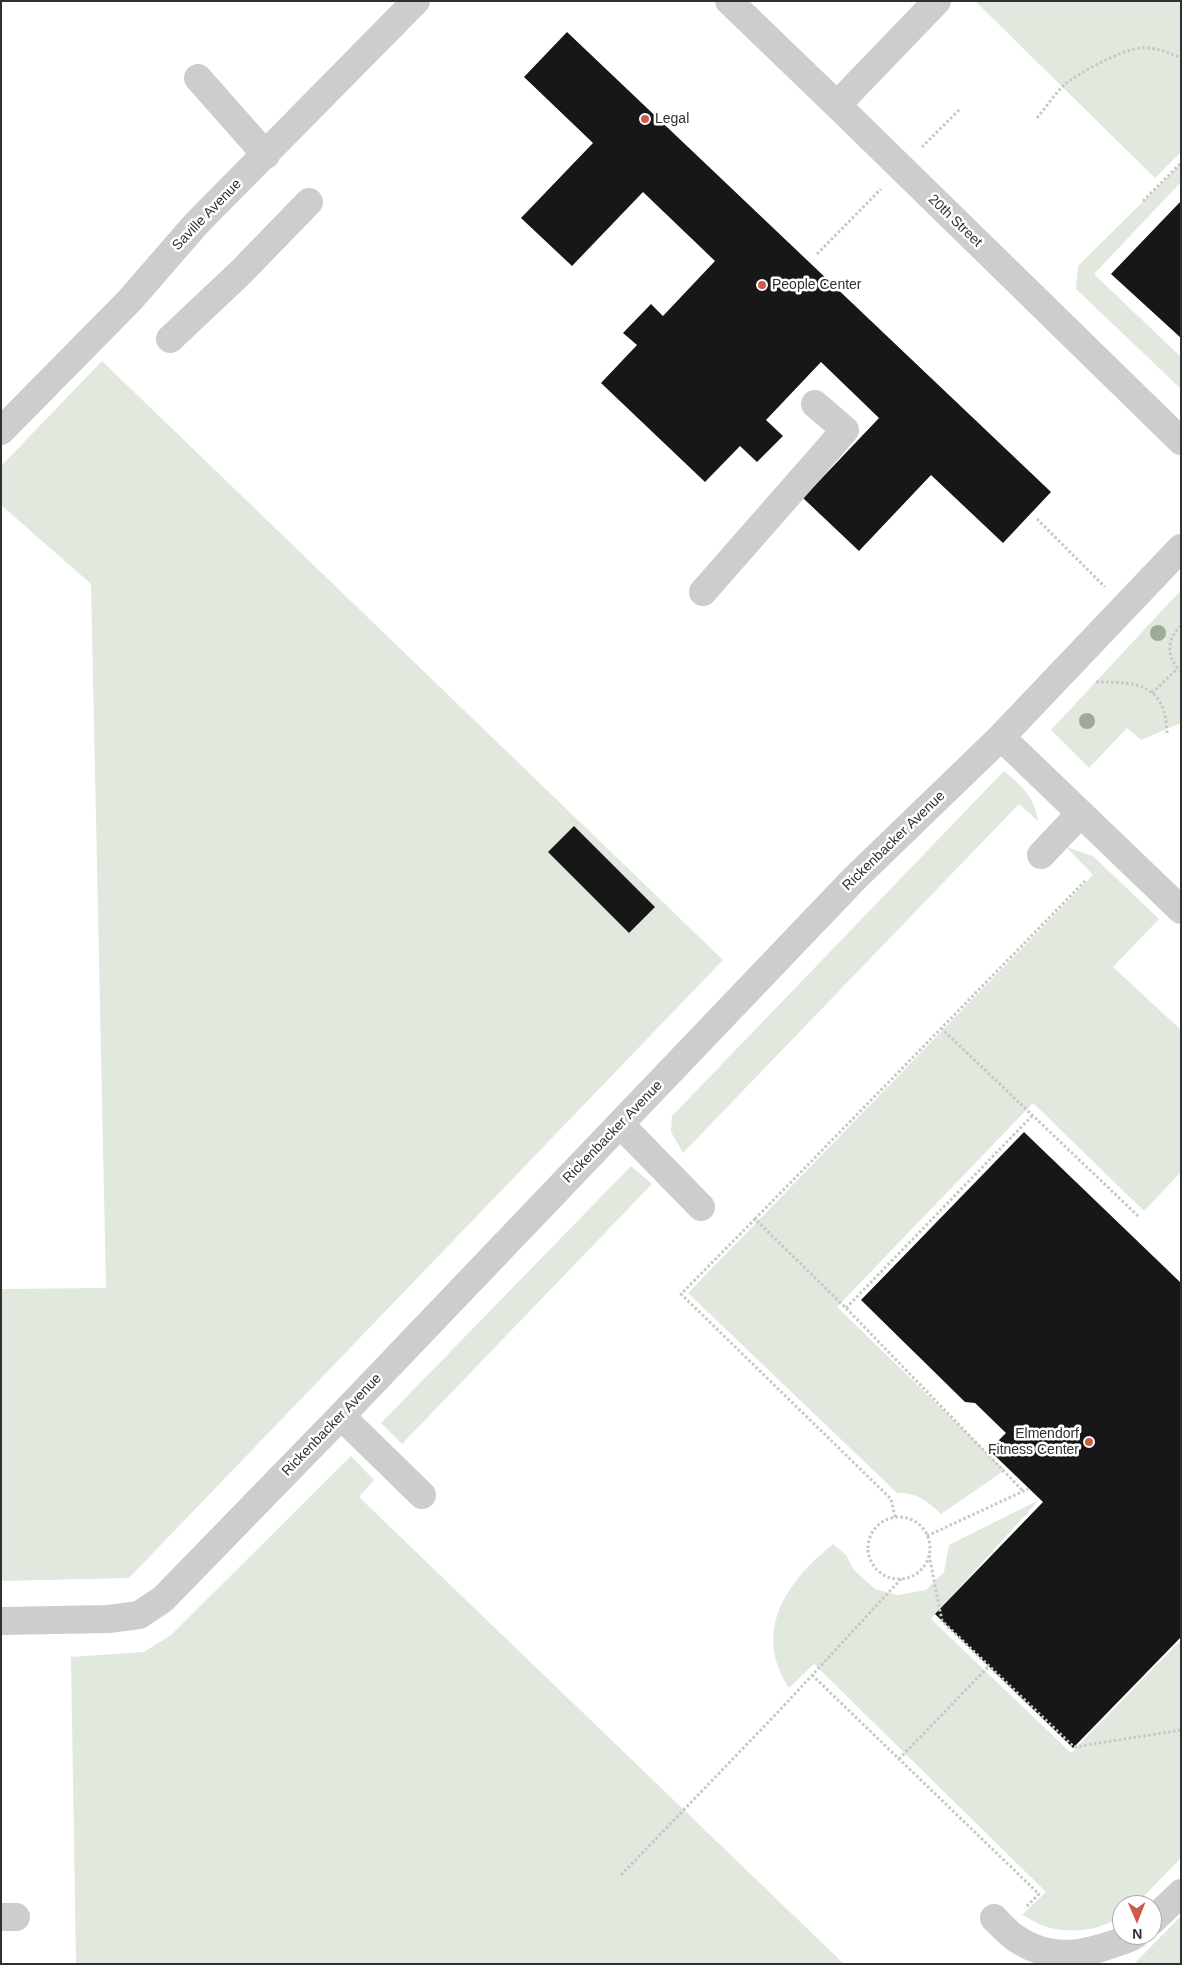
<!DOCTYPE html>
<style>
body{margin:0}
#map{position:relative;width:1182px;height:1965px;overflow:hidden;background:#fff;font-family:Arial,sans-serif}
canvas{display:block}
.frame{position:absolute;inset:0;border:2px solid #303030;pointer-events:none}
.north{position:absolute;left:1112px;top:1895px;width:50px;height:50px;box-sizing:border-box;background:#fff;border:1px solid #acacac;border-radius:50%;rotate:179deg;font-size:14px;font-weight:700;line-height:20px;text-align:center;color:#303030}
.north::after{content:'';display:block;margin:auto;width:18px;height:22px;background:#d05a4a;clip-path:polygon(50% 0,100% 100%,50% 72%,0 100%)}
</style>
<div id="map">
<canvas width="1182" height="1965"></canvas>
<div class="frame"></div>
<div class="north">N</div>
</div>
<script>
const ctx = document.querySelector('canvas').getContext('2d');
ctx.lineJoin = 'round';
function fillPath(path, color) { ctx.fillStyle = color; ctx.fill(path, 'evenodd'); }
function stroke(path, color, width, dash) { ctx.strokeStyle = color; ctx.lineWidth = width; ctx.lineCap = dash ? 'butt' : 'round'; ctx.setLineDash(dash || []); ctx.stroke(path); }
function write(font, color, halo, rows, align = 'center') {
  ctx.font = font + ' Arial,sans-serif'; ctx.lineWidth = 5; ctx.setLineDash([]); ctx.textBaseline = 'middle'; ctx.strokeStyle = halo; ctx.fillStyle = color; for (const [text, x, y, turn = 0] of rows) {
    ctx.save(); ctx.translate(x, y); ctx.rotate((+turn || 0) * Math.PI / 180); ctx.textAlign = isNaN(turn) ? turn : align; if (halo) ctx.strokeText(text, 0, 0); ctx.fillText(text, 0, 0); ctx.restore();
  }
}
fillPath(new Path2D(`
 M975,1H1178L1181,4V152L1155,178Z
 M1181,164V182L1094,274L1181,357V389L1076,289L1078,266Z
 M102,361L723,960L129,1578L1,1581V1289L106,1288L91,584L1,505V466ZM574,827L655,907L630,932H629Z
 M1181,590V723L1141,740L1127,728L1089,768L1051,730Z
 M1004,771C1021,785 1035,797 1038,821L1019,804L683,1153L671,1132L672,1116Z
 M1066,847L1093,856L1159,919L1113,967L1181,1030V1172L1144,1211L1033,1103L837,1307L1005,1470L941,1514C926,1500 917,1493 897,1493L688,1293L1093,875Z
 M631,1166L652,1184L402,1444L381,1423Z
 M351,1456L374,1480L359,1497L844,1964H76L71,1657L144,1652L171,1635Z
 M1039,1500L931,1619L1071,1753L1181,1640V1858L1136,1904L1122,1905V1915C1101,1931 1073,1934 1047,1927C1039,1925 1030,1919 1022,1915L1046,1892L814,1664L789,1688C763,1649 771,1610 800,1576C809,1564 822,1554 833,1544L846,1555L854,1570L875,1589L898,1595L926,1590L944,1572L949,1545Z
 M1181,1916V1964H1134Z`), '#e1e8dd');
fillPath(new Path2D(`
 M567,32L1051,492L1003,543L931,475L859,551L803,498L879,418L821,362L766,420L783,436L757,462L740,446L705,482L601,383L637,345L623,333L651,304L663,316L715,261L643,192L572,266L521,218L593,143L524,77Z
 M1181,201V338L1111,274Z
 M574,826L655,907L629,933L548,852Z
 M1024,1132L1181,1283V1637L1073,1748L935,1614L1043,1502L989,1450L1006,1433L975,1403L965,1402L861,1300Z`), '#171717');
stroke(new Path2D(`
 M1037,118C1046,107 1054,95 1064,85C1078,73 1121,50 1140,48C1155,47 1168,52 1181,58
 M922,147L959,110
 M1143,201L1181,163
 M817,254L881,189
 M1037,519L1105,587
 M1181,626C1166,639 1166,658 1181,671
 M1096,682C1138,682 1166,684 1167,734
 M1152,693L1178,668
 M941,1028L1138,1216
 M755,1219L1086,880
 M846,1308L1032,1116
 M895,1517L891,1499L681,1294L755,1219L846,1308L1023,1491
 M868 1548a31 31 0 1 1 62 0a31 31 0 1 1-62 0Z
 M927,1536L1028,1489
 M929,1555L942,1621L1074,1747L1181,1730
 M812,1675L1039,1894L1025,1908
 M899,1759L989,1666
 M621,1875L779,1711L901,1579`), '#c7c7c7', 3, [2.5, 2.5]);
stroke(new Path2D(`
 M729,1L837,105L1181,441
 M198,78L266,155
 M837,105L937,1
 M170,339L240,273L309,202
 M1,431L130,300L196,224L416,1
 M703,592L845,430L815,404
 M1001,737L1181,910
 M1041,855L1080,814
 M620,1124L701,1207
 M341,1416L422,1495
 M1,1621L109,1619L139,1615L163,1599L341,1416L855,878L1001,737L1181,548
 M1,1917H16
 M994,1918C1000,1924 1007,1932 1014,1937C1053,1965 1090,1953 1130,1938L1135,1935
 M1152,1921L1181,1893`), '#cdcdcd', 28);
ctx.fillStyle = '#9dab98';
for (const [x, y] of [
 [1158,633],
 [1087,721]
]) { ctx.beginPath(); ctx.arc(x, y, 8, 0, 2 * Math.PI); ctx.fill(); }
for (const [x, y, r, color] of [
 [645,119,5,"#d05a4a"],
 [762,285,5,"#d05a4a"],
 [1089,1442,5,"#d05a4a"]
]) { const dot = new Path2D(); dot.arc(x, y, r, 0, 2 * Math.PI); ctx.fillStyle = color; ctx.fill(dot); stroke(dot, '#fff', 2); }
write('14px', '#303030', '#fff', [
 ["Legal",655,119],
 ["People Center",772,285],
 ["Elmendorf",1079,1434,"right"],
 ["Fitness Center",1079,1450,"right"]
], 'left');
write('14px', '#303030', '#fff', [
 ["Saville Avenue",207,215,-46],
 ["20th Street",955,221,44],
 ["Rickenbacker Avenue",894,841,-44],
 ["Rickenbacker Avenue",613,1132,-46],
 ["Rickenbacker Avenue",332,1425,-46]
]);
</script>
